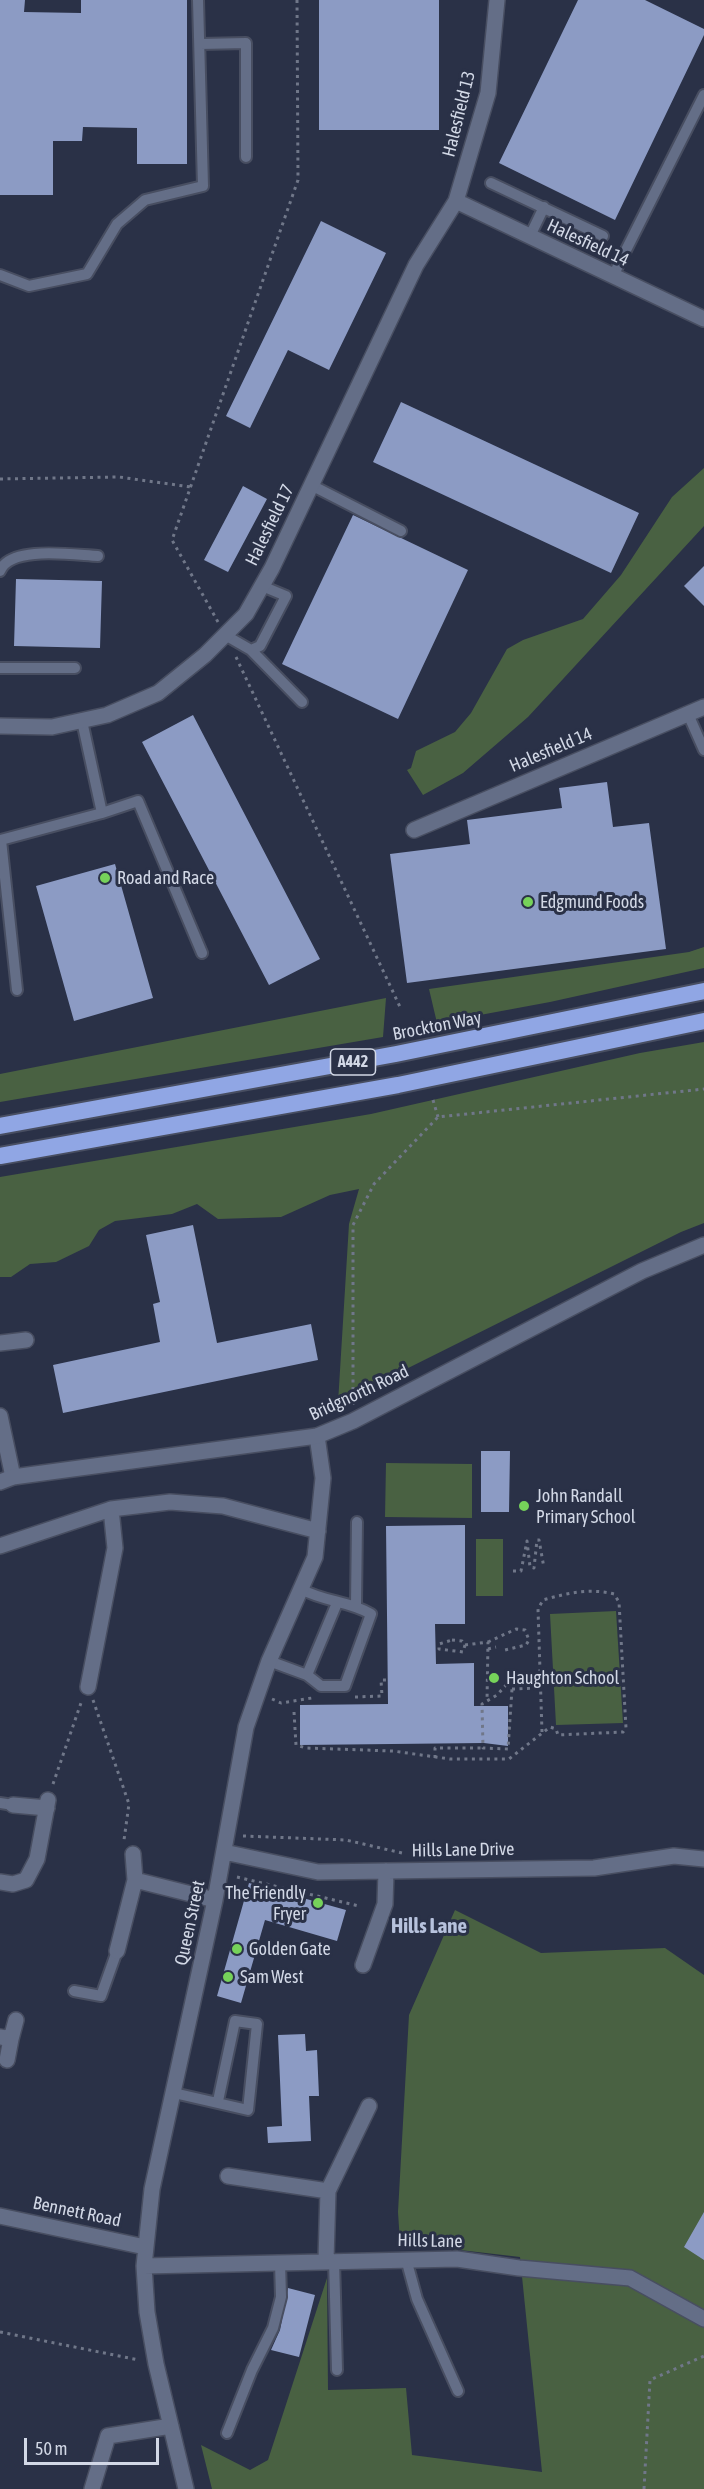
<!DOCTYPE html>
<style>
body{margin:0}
#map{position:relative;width:704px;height:2489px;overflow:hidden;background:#2a3147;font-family:"Asap Condensed",sans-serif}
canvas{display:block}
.scale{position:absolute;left:24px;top:2438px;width:135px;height:27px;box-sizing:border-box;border:3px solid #d2d8e6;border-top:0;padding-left:8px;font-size:18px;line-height:21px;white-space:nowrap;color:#d2d8e6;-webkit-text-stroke:4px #2a3147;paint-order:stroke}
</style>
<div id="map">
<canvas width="704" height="2489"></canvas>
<div class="scale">50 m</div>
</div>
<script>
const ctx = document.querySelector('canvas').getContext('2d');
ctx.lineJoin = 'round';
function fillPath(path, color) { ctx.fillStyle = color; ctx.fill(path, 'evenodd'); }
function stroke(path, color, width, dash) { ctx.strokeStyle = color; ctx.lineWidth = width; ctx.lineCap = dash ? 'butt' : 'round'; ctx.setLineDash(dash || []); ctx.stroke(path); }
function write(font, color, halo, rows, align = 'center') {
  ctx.font = font + ' "Asap Condensed",sans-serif'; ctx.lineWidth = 6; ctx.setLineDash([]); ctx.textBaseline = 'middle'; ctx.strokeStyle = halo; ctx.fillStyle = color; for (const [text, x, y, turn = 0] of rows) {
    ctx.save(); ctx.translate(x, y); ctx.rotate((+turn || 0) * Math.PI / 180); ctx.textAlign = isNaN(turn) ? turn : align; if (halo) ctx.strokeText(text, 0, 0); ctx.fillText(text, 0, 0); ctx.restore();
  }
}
fillPath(new Path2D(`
 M704,468V526L528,717L463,773L423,795L407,770L411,768L416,751L455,732L471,713L507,649L523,640L583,619L621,575L672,497Z
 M704,947V968L550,1002L437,1023L429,989L689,952Z
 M386,998L383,1037L0,1102V1074Z
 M704,1042V1223L681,1232L338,1403L349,1224L359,1189L330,1195L281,1217L218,1219L197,1204L172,1214L115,1221L99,1230L89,1246L56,1262L30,1264L11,1277H0V1177L371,1114L640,1053Z
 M386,1463L472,1464V1518L385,1517Z
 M476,1539H503V1596H476Z
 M616,1611L623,1723L556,1725L550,1614Z
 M455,1910L541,1953L665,1948L704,1975V2489H212L201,2445L250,2470L268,2460L327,2278L328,2390L406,2388L412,2455L542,2472L520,2257L400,2243L398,2212L409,2015Z`), '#496142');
fillPath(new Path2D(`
 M0,0H25L24,12L81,13V0H187V164H137V128L83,127L82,141H53V195H0Z
 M319,0H439V130H319Z
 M578,0H645L704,29V35L615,220L499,163Z
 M321,221L386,253L329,370L288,350L250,428L226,416Z
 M401,402L639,513L611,573L373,462Z
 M243,486L267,499L228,572L204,560Z
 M353,515L468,570L398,719L282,664Z
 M704,566V606L684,586Z
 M16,579L102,581L100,648L14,646Z
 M193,715L320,959L269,985L142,742Z
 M607,782L613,827L649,823L666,949L407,983L390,854L470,844L467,820L562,808L559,788Z
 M115,864L153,998L74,1021L36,886Z
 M193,1225L217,1343L311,1324L318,1360L63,1413L53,1365L160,1342L153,1304L160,1302L146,1235Z
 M481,1451H510L509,1512H481Z
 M465,1525V1624H435L436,1664L474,1663V1706H508V1746L484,1743L300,1745V1705L388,1704L386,1526Z
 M249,1883L346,1910L337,1941L265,1920L241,2003L217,1996Z
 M305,2034L306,2051L317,2050L319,2096H309L311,2141L268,2143L267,2127L282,2126L278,2035Z
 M704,2212V2260L684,2247Z
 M288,2288L315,2295L299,2357L271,2350L280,2330Z`), '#8c9bc4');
const service = new Path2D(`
 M200,44L246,43V157
 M491,183L603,236
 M530,236L544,207
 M0,275L29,286L87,274L117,224L145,200L203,186L198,0
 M613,276L704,95
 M311,485L401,531
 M0,571C10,545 74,555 98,556
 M225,635L251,650L302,702
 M251,650L260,646L286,596L262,586
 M0,668H75
 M688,714L704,750
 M102,813L138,801L202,953
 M17,990L1,840L102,813L82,721
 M301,1589C324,1602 350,1601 371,1614L345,1686H321L307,1675L337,1603
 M356,1605L357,1522
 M269,1661L307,1675
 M0,1803L13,1805
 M74,1991L101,1996L117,1951
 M174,2093L248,2110L257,2024L235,2021L218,2101
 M406,2259L417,2299L458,2391
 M334,2260L337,2370
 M227,2433L252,2370L273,2328L281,2297L280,2262`);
const minor = new Path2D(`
 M456,201L704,319
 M0,726L52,727L107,715L158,693L205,655L246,614L272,568L416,265L456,201L488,93L497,0
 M414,830L704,707
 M0,1343L26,1340
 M0,1416L13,1477
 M0,1546L111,1509L170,1502L223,1506L318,1531
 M88,1687L115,1548L111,1509
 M13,1805L47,1808
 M224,1852L318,1872L594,1868L674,1856L704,1859
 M135,1880L215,1900
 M0,1882L13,1884L26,1880L37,1859L48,1800
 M117,1951L135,1880L133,1854
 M363,1965L385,1904L386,1871
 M0,2037L11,2039L7,2060
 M11,2039L16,2020
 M228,2176L328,2191
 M0,2216L145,2247
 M326,2260L328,2191L369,2106
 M144,2266L457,2259L519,2268L630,2278L704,2319
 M92,2489L108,2436L171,2426
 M186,2489L156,2364L147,2312L144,2266L152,2189L215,1900L246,1727L269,1661L315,1557L323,1478L317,1436`);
const tertiary = new Path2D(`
 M0,1482L13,1477L317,1436L353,1421L642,1271L704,1245`);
const trunk = new Path2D(`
 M0,1126L396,1054L704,991
 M0,1156L398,1085L704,1021`);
stroke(service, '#484e61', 14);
stroke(minor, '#484e61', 18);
stroke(tertiary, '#484e61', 18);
stroke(trunk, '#484e61', 20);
stroke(new Path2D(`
 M0,479L119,477L191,487
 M218,622L172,540L298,180L297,0
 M236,657L401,1009
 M433,1100L438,1117
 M353,1405V1225L374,1184L438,1117L704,1089
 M513,1571H521L527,1541L530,1567L534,1568L537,1540H539L544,1568
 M452,1640L462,1641L465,1645L463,1652L439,1649V1644Z
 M488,1642L516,1629L525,1630L529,1640L526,1645L505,1650
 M465,1645L488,1642L487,1701
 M488,1649L496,1647
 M508,1683L512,1689L508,1749L483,1748L482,1704L497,1695Z
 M512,1689L540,1688
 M355,1697L382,1696L381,1680H387
 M272,1699L281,1703L312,1698
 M93,1700L129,1804L124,1840
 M294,1712L296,1745L306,1748L393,1751L450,1759H509L550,1727L556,1729L558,1735L623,1732L626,1728L619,1602L614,1594C590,1588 567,1593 543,1600L538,1609L542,1732
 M435,1758V1748H483
 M53,1784L82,1700
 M243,1836L346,1840L402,1853
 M237,1877L359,1906
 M0,2332L139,2360
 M644,2489L650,2380L704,2356`), '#707789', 3, [3, 4.5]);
stroke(service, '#646e87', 10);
stroke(minor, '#646e87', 15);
stroke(tertiary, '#646e87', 15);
stroke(trunk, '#90a6e4', 16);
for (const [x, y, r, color] of [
 [105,878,6,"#76d25a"],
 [528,902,6,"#76d25a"],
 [524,1506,6,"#76d25a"],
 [494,1678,6,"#76d25a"],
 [318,1903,6,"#76d25a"],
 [237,1949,6,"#76d25a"],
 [228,1977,6,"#76d25a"]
]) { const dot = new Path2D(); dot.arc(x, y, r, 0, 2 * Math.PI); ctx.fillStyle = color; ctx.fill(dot); stroke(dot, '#2a3147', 2); }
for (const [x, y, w] of [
 [353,1062,45]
]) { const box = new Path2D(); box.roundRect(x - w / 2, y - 13, w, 26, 4.5); ctx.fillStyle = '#2a3147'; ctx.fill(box); stroke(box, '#d2d8e6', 1.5); }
write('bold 16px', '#d2d8e6', null, [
 ["A442",353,1062]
]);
write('18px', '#d2d8e6', '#2a3147', [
 ["Halesfield 13",459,114,-76],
 ["Halesfield 14",588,243,25],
 ["Halesfield 17",270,525,-64],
 ["Halesfield 14",551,750,-23],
 ["Brockton Way",437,1026,-11],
 ["Bridgnorth Road",359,1393,-25],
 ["Hills Lane Drive",463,1850,-1],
 ["Queen Street",190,1923,-78],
 ["Bennett Road",77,2212,12],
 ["Hills Lane",430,2241,1]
]);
write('18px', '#d2d8e6', '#2a3147', [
 ["Road and Race",117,878],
 ["Edgmund Foods",540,902],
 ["John Randall",536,1496],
 ["Primary School",536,1517],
 ["Haughton School",506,1678],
 ["The Friendly",306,1893,"right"],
 ["Fryer",306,1914,"right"],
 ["Golden Gate",249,1949],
 ["Sam West",240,1977]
], 'left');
write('bold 21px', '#b7c2dd', '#2a3147', [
 ["Hills Lane",429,1926]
]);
</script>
